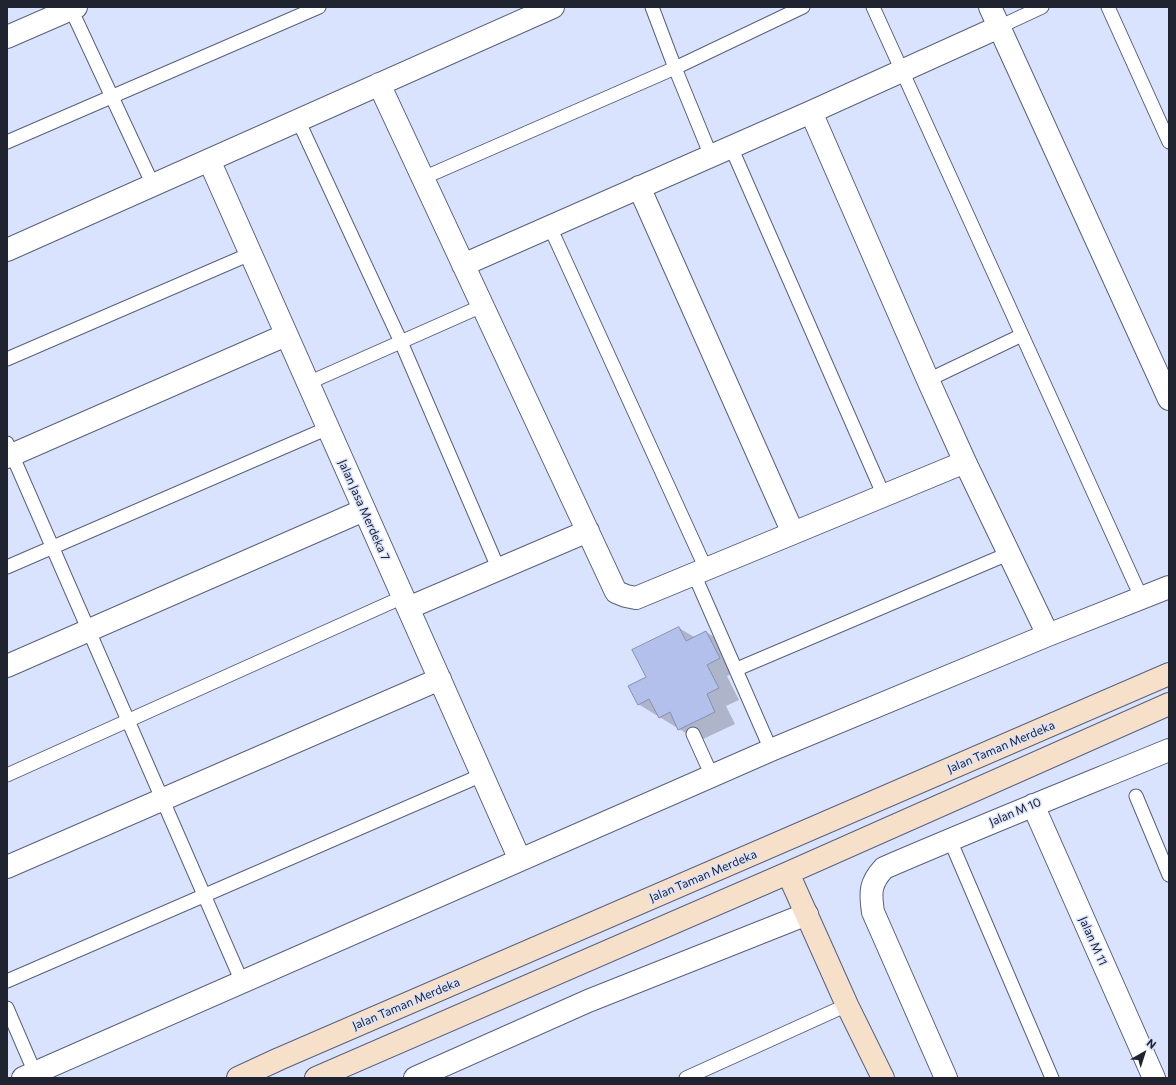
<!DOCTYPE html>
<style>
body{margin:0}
#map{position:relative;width:1176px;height:1085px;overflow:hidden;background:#dae3fe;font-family:Commissioner,sans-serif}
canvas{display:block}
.frame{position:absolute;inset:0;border:8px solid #202431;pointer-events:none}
.north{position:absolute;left:1124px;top:1033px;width:40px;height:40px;-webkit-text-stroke:3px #dae3fe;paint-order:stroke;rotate:39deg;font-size:11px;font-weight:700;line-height:16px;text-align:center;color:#202431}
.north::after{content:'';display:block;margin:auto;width:14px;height:18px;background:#202431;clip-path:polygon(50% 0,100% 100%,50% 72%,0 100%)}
</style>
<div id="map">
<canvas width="1176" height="1085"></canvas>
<div class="frame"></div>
<div class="north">N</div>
</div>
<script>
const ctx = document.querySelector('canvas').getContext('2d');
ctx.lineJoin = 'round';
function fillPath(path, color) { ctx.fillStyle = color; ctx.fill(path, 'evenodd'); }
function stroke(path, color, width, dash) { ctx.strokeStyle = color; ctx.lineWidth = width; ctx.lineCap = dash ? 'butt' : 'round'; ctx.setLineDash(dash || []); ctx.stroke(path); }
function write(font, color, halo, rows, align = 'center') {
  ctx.font = font + ' Commissioner,sans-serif'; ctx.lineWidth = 3; ctx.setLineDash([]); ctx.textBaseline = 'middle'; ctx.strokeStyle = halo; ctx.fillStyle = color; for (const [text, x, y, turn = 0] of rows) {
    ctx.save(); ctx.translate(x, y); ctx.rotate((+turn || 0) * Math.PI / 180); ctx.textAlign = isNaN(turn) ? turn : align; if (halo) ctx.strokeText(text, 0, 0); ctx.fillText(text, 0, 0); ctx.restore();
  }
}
fillPath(new Path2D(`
 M679,628L696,638L706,632L726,644L739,670L727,676L739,700L726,706L735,724L699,741L638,704L647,678Z`), '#0003');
const building = new Path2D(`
 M679,627L686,641L706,631L720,658L707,665L719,688L707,694L715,712L678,730L670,712L659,718L649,699L638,705L628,686L646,677L632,650Z`);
fillPath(building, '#b2c0eb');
stroke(building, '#8590ae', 1);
const lane = new Path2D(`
 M652,7L675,68L711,156
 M873,7L1141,597
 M1108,7L1169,142
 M71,9L153,185
 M999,27L1042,7
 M298,120L401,342L499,570
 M7,142L319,7
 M731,147L884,496
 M423,178L675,68L803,7
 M550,227L706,569
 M7,359L250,254
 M928,380L1022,335
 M308,383L482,306
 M7,443L242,982
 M7,567L328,428
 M694,574L771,750
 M737,669L1010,553
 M693,734L712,776
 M7,775L403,597
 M1136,796L1169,875
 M950,840L1052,1078
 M7,981L482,775
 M7,1008L35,1073
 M686,1078L847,1005`);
const street = new Path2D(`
 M990,7L1169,399
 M7,37L76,7
 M379,84L616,592L626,596L636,598L965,462
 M811,112L928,380L965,462L1048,635
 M209,160L520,860
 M639,187L793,533
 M7,250L553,7
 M463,265L811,112L999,27
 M7,457L286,335
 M408,608L588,531
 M7,666L364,510
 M1033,805L1154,1078
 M7,867L440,679
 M23,1078L771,750L1048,635L1169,587
 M415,1078L588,1001L807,914
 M946,1078L873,912C870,892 870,883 884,868C979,827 1074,789 1169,750`);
const secondary = new Path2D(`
 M788,873L847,1005L883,1078
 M238,1078L279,1059L1169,674
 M316,1078L788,873L1169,704`);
stroke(lane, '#57607d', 15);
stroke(street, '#57607d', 24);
stroke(secondary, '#57607d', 24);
stroke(lane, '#fff', 13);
stroke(street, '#fff', 22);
stroke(secondary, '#f7e0ca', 22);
write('12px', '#202431', '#dae3fe', [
 ["Jalan Jasa Merdeka 7",364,510,66],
 ["Jalan Taman Merdeka",1001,747,-23],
 ["Jalan M 10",1015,812,-23],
 ["Jalan Taman Merdeka",703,876,-23],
 ["Jalan M 11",1093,941,66],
 ["Jalan Taman Merdeka",406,1004,-23]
]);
</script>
